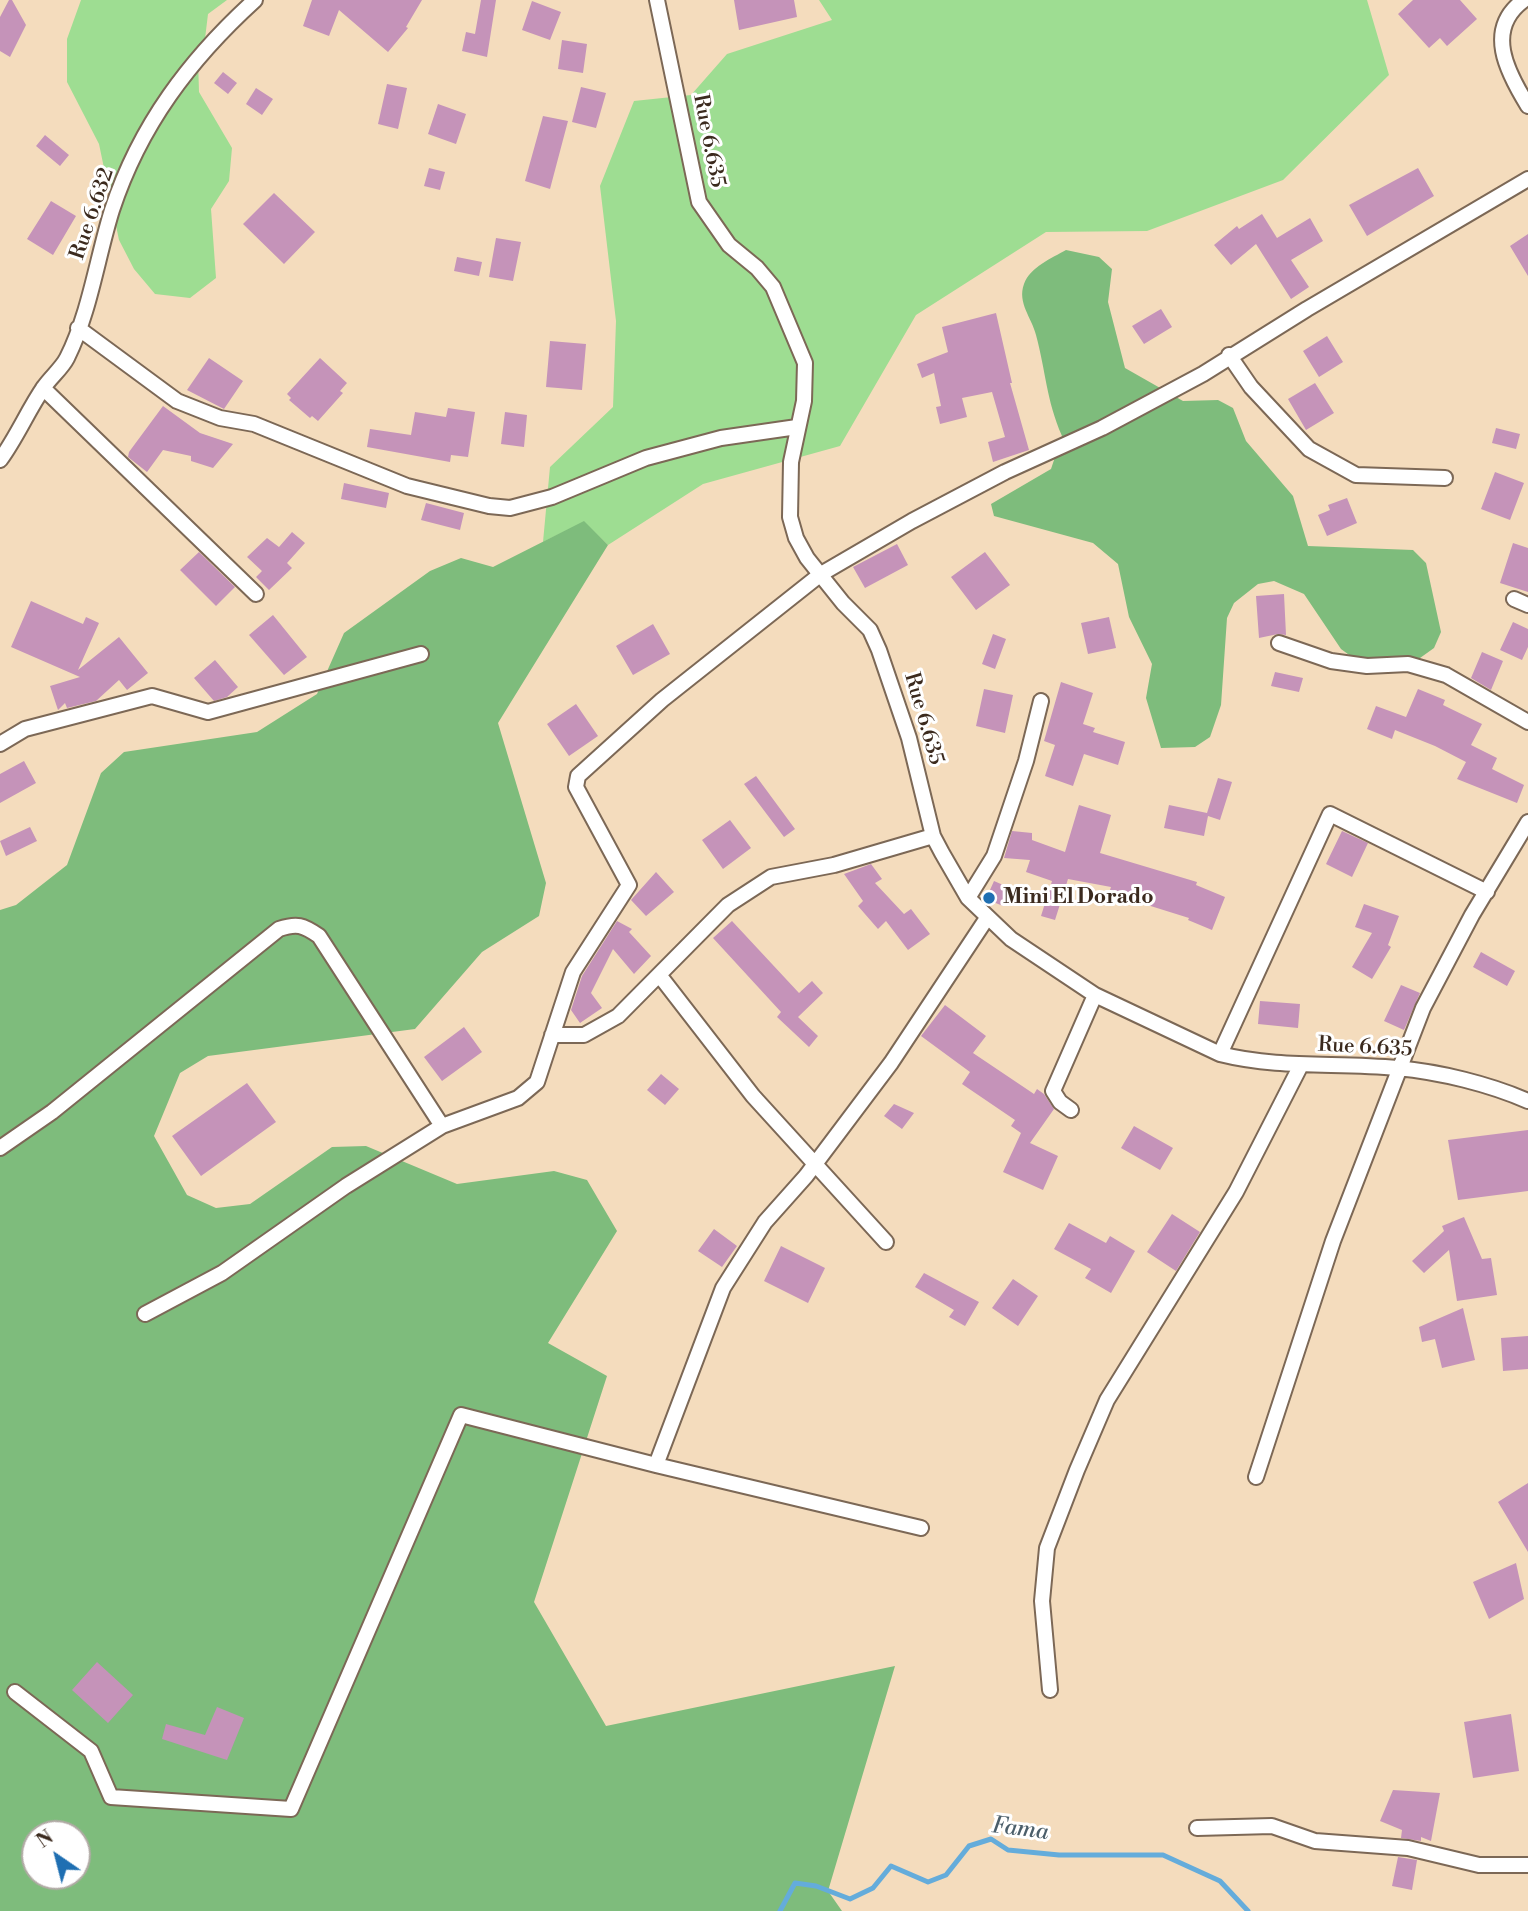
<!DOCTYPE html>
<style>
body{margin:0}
#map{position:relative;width:1528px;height:1911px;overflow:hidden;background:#f4dcbd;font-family:"Libre Bodoni",serif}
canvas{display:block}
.north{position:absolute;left:21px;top:1820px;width:70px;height:70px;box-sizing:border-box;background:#fff;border:2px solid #b1aaa5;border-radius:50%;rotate:325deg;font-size:19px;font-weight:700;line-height:28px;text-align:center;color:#3b2a1e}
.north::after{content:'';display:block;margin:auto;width:24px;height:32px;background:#1f6fb2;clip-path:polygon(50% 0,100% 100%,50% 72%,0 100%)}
</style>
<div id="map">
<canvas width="1528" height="1911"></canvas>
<div class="north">N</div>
</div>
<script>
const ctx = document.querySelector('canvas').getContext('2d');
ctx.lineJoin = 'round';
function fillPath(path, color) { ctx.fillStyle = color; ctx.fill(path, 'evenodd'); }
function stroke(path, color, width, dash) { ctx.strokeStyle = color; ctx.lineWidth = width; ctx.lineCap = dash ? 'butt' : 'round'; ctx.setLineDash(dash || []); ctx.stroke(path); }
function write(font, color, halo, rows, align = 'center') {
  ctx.font = font + ' "Libre Bodoni",serif'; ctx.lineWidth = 6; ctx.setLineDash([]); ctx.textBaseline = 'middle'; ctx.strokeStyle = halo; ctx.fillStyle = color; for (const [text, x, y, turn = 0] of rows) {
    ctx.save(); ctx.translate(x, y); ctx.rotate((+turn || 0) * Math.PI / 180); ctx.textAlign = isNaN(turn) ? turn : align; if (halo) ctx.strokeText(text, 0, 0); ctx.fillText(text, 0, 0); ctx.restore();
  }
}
fillPath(new Path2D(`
 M81,0H227L208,14L204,47L198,59L199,92L232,148L229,181L211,209L216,278L190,298L155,294L134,269L119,240L99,144L67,82V39Z
 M819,0H1367L1389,75L1283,180L1147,231L1046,232L916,315L840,446L703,484L608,545L584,522L543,542L550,467L613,407L616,321L600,186L634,101L691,95L727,54L832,20Z`), '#9edd92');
fillPath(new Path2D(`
 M1066,250L1099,257L1112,269L1108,302L1125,368L1183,401L1218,400L1233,408L1246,441L1293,496L1308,546L1413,550L1426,563L1441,632L1434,648L1420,658L1372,663L1356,660L1341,649L1304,594L1274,581L1258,584L1234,603L1227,618L1221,705L1210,737L1195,747L1161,748L1146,698L1152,664L1129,617L1118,564L1093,543L994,516L991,504L1051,469L1062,436C1046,399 1046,372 1036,335C1032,318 1017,303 1024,284C1030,267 1052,258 1066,250Z
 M584,521L608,545L498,723L546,883L539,916L482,952L415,1029L208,1056L180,1073L154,1136L187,1195L216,1208L250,1204L332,1147L366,1146L457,1184L554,1171L587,1180L617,1231L548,1343L607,1376L534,1602L606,1726L895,1666L828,1891L842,1911H0V910L16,905L67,865L101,773L124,752L257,732L317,694L344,633L430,571L461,558L493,567ZM35,1834H77V1876H35Z`), '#7ebc7c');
stroke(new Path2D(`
 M780,1911L795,1883L816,1886L850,1899L873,1888L891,1866L928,1882L946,1875L969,1846L991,1839L1008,1850L1059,1855H1163L1220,1881L1248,1911`), '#64acdb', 5);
fillPath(new Path2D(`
 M9,0H12L26,25L10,57L0,51V17Z
 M312,0H422L406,27L408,28L388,52L339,10L329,36L303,26Z
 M481,0H496L487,57L462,51L466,32L475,34Z
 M734,0H794L797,17L739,30Z
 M1413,0H1460L1477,19L1447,46L1440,38L1429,48L1398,14Z
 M532,1L561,12L550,40L522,30Z
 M562,40L587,44L583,73L558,69Z
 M223,72L237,83L228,94L214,83Z
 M387,84L407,88L398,129L378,124Z
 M581,87L606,93L596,128L572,122Z
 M256,88L273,99L262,115L246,104Z
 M438,104L466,114L456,144L428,134Z
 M543,116L568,121L550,189L525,181Z
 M45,135L69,155L60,166L36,146Z
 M429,168L445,172L440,190L424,186Z
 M1418,168L1434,196L1367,236L1349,205Z
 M274,193L315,232L284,264L243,224Z
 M51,201L76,216L53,255L27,239Z
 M1262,214L1277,238L1310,218L1323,241L1291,260L1309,287L1291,299L1256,244L1231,265L1214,245L1237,226L1239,229Z
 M1528,234V276L1510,246Z
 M496,238L521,242L513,281L489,277Z
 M457,257L482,262L479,276L454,271Z
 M1161,309L1172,327L1144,344L1132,326Z
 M996,313L1012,383H1010L1029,450L993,462L988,442L1005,437L992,392L962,398L967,417L940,424L936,407L941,406L934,373L922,378L917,364L948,352L942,327Z
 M1327,336L1343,362L1319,377L1303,351Z
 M550,341L586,344L582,390L546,387Z
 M209,358L243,381L224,409L187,390Z
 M320,358L347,383L340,391L343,393L318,421L312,416L310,418L289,400L291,398L287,394Z
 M1315,383L1334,413L1306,430L1288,399Z
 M163,406L200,433L233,444L213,468L191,461V456L163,450L147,472L128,457L129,452Z
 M448,408L475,412L468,457L451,455L450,462L367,447L370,429L411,435L415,412L446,417Z
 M505,412L527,415L524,447L501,444Z
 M1496,428L1520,434L1516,449L1492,443Z
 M1495,472L1524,483L1510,520L1481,509Z
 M344,483L389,493L386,508L341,499Z
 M1347,498L1357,523L1327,536L1318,515L1330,510L1328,505Z
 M426,503L464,513L460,530L421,520Z
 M292,532L305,543L287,563L292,568L269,590L256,577L262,571L247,557L267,538L279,547Z
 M1513,543L1528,548V592L1500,583Z
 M897,544L908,565L865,588L853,567Z
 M199,552L235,587L216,606L180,570Z
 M985,552L1010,585L976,610L951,577Z
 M1284,594L1286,635L1278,634L1259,638L1256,596Z
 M31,601L83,624L86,617L99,623L78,670L119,637L148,673L127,690L119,680L96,701L67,708L65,703L58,710L50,686L80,677L11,647Z
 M273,615L307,657L284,675L249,635Z
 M1109,617L1116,648L1088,654L1081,623Z
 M1513,622L1528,629V647L1522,660L1500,650Z
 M653,624L670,654L633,675L616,646Z
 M993,634L1006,639L995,669L982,664Z
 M1482,652L1503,661L1491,690L1471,678Z
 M215,660L238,687L227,697L214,701L194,678Z
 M1275,672L1303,678L1299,692L1271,686Z
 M1061,682L1093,693L1083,724L1095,728L1093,732L1125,742L1118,765L1084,754L1073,786L1045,776L1055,745L1044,741Z
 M984,689L1013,695L1005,733L976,726Z
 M1418,689L1445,700L1443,705L1482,724L1471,745L1497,758L1492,769L1524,785L1517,803L1457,779L1466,762L1435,746L1395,730L1392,739L1367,729L1376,706L1406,717Z
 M576,704L598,736L569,756L547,724Z
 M24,761L36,783L0,803V774Z
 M756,776L795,829L784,837L744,784Z
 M1218,778L1232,782L1220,820L1208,816L1204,836L1164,828L1169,805L1207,813Z
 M1079,805L1111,815L1100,853L1197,882L1196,885L1225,897L1212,930L1188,920L1189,918L1109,893L1111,887L1068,879L1055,920L1041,916L1052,881L1026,872L1030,860L1004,858L1012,831L1032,833V840L1065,852Z
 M730,820L751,848L723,869L702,840Z
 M30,827L37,841L6,856L0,841Z
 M1342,831L1368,843L1352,877L1326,864Z
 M871,864L882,879L875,883L904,914L911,909L930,934L908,950L886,921L878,929L858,906L863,901L844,874Z
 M656,872L674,892L646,916L631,900Z
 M994,881L1010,888L1003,906L986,899Z
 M1364,904L1399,916L1388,945L1391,947L1372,979L1352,967L1372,933L1355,927Z
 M617,921L632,929L629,932L651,956L634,974L613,949L591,993L602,1008L580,1023L571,1010L582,976Z
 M732,921L799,993L812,981L823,993L798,1017L818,1036L809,1047L777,1017L781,1012L713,938Z
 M1481,952L1515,971L1507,986L1473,967Z
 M1401,985L1420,993L1404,1030L1384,1021Z
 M1260,1001L1300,1004L1298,1028L1258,1024Z
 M945,1005L986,1036L973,1053L1034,1094L1037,1089L1044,1094L1054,1109L1030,1143L1058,1156L1043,1190L1003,1172L1021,1133L1011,1126L1015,1120L962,1084L970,1072L921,1036Z
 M464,1027L482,1052L442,1081L424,1057Z
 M661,1074L679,1089L665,1105L647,1090Z
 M247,1083L276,1122L201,1176L172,1136Z
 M894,1104L914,1113L902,1129L884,1116Z
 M1134,1126L1173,1148L1160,1170L1121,1148Z
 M1528,1130V1191L1458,1200L1448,1140Z
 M1172,1214L1200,1232L1176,1271L1147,1252Z
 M1464,1217L1482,1259L1491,1258L1497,1295L1457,1301L1449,1250L1424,1273L1412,1261L1444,1231L1442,1226Z
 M1069,1223L1106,1243L1110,1236L1135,1251L1111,1293L1085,1278L1091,1269L1054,1249Z
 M714,1229L737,1246L722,1267L698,1251Z
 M781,1246L825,1268L808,1303L764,1281Z
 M924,1273L979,1302L965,1326L949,1317L954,1310L915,1287Z
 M1013,1279L1038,1296L1018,1326L992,1308Z
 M1463,1308L1475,1360L1442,1368L1435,1339L1422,1342L1419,1327Z
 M1528,1336V1369L1503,1371L1501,1338Z
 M1528,1483V1552L1498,1502Z
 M1516,1563L1524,1599L1489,1619L1473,1582Z
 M97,1662L133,1695L108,1723L72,1690Z
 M217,1707L244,1718L227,1760L162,1739L166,1724L205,1735Z
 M1511,1714L1519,1771L1473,1778L1464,1722Z
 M1393,1790L1440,1793L1431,1841L1421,1837V1841L1401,1838L1402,1830L1380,1821Z
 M1398,1857L1417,1860L1412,1890L1392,1886Z`), '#c593b9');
const minor = new Path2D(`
 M657,0L699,202L729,245L757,268L773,287L805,363L804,401L791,462L790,517L796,538L807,558L843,603L870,630L879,650L909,738L933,836L942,853L968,898L1011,939L1095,995L1220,1054C1279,1069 1338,1062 1397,1068C1440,1072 1489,1084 1528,1101
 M1524,0C1484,29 1507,72 1528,106
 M78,328L177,401L220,418L254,424L407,486L489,506L510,508L552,497L646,458L721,438L797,427
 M1229,355L1251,387L1309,449L1356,475L1445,478
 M43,388L256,594
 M0,460C17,437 28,410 44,387C51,377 62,368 67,358C90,312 97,258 112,210C140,125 190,59 255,0
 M1514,599L1528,605
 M1279,643L1331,661L1367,666L1408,664L1446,675L1528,722
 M0,744L25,729L152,696L208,712L421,654
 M968,898L994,856L1026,761L1041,701
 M660,976L753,1096L886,1242
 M552,1035H584L618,1016L728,905L771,877L834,865L933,836
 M1220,1054L1330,814L1487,892
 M1071,1110L1060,1102L1053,1091L1095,995
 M0,1148L52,1112L279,929C297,923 303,925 319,936L442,1126
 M145,1314L222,1273L346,1186L442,1126L518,1098L537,1082L573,972L629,885L576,787L578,776L662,700L821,574L912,521L1005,472L1102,428L1203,374L1307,309L1528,179
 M656,1465L723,1288L765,1222L806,1176L891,1063L987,918
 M1256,1477L1333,1241L1423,1008L1472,915L1528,822
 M1050,1690L1042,1601L1047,1548L1077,1470L1107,1400L1236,1192L1301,1065
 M15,1692L91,1751L111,1797L291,1809L461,1415L656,1465L921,1528
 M1197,1828L1272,1826L1315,1841L1408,1848L1479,1865H1528`);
stroke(minor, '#7c6856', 18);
stroke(minor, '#fff', 14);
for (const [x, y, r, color] of [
 [989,898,7,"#1f6fb2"]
]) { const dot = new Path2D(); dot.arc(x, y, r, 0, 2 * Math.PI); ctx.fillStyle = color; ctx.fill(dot); stroke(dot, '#fff', 2.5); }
write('21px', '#3b2a1e', '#fff', [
 ["Rue 6.635",708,141,79],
 ["Rue 6.632",93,214,-71],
 ["Rue 6.635",923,719,74],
 ["Rue 6.635",1365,1048,3]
]);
write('bold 21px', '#3b2a1e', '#fff', [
 ["Mini El Dorado",1003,898]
], 'left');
write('italic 23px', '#4b5e6a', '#fff', [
 ["Fama",1020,1830,7]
]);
</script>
